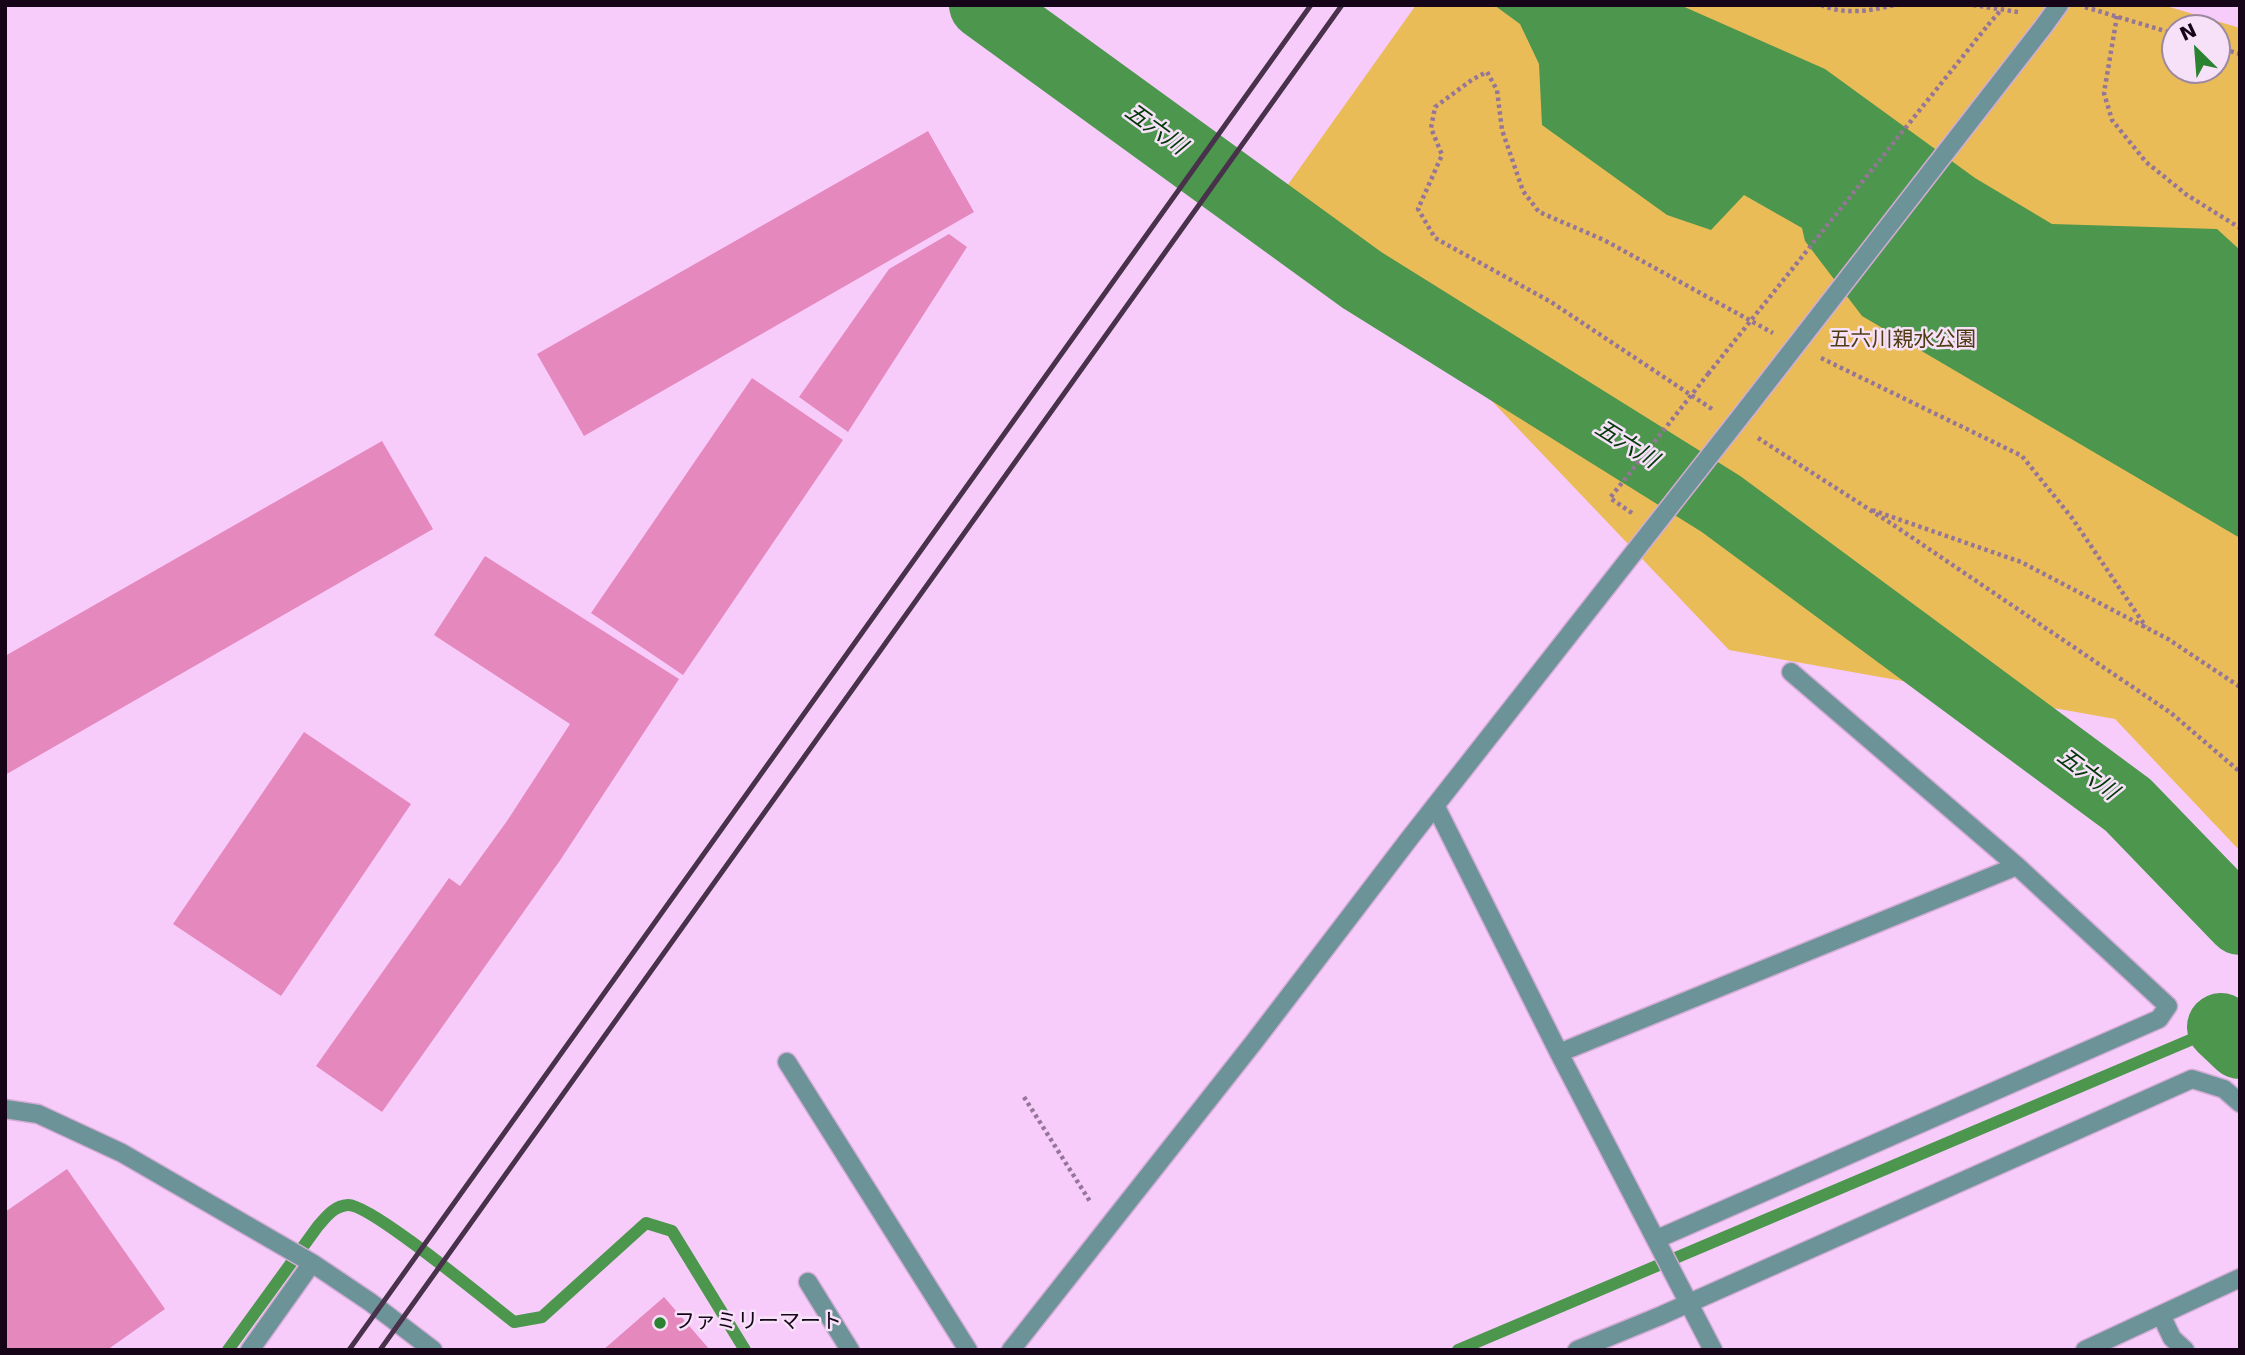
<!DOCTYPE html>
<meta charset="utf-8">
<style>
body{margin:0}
#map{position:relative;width:2245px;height:1355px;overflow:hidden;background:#f7ccfa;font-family:"DejaVu Sans",sans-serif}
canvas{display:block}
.frame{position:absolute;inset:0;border:7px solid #160518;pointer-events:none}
.north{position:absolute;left:2161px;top:14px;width:70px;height:70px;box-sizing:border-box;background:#f7e1f9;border:2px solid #9d899f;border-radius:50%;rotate:335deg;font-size:19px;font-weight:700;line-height:28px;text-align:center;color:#160518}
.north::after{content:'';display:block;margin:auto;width:24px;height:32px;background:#2b8231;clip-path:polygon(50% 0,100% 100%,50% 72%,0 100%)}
</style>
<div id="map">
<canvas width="2245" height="1355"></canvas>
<div class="frame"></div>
<div class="north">N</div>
</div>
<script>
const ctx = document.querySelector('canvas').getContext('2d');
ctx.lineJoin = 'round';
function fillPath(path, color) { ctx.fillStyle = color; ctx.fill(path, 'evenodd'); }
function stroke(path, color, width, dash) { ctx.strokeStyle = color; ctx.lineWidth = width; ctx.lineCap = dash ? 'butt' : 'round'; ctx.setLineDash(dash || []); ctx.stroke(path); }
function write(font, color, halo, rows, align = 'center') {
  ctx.font = font + ' "DejaVu Sans","Noto Sans JP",sans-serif'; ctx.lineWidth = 5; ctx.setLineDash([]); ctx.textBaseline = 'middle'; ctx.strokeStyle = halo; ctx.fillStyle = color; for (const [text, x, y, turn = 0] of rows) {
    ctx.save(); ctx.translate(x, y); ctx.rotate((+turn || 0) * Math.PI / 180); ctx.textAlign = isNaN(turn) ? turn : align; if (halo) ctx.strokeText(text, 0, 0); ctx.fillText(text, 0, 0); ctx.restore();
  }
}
fillPath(new Path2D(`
 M1416,5H2163L2240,28V851L2115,719L1729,650L1287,186ZM2175,28H2217V70H2175Z`), '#eabc58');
fillPath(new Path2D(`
 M1494,5H1680L1825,69L1975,178L2052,224L2217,229L2240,250V538L1862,316L1805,241L1802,228L1744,195L1711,230L1667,215L1542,125L1539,64L1520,24Z`), '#4c964e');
stroke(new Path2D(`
 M228,1350L318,1226C327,1216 334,1206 348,1205C371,1204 488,1302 514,1322L542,1317L646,1223L672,1231L745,1350
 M1458,1350L2221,1027`), '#4c964e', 12);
stroke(new Path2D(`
 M983,5L1362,280L1721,504L2128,805L2240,921
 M2221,1027L2240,1045`), '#4c964e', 68);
fillPath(new Path2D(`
 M928,131L974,212L584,436L537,354Z
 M949,234L967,247L848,432L799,397L889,269Z
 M752,378L843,440L683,675L591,613Z
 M382,441L433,529L5,775V656Z
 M485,556L679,679L561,859L382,1112L316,1066L449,878L460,886L507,821L570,724L434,635Z
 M304,732L411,804L281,996L173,924Z
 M67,1169L165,1309L107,1350H5V1212Z
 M664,1297L710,1350H603Z`), '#e488be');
const minor = new Path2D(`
 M2043,27L2059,5
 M1791,672L2017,866
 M1436,807L1559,1053L1713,1350
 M1559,1053L2017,866L2168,1006L2159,1019L1657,1239
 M787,1062L968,1350
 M5,1109L38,1114L122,1153L312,1263L370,1302L433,1350
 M808,1282L850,1350
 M2161,1315L2172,1338L2185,1350
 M250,1350L312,1263
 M1011,1350L1254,1042L1409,839L1748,407
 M1577,1350L1660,1316L2192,1079L2224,1089L2240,1103
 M2085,1350L2240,1278`);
stroke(minor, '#d3acd6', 21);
stroke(new Path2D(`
 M1821,5C1844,15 1871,11 1894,5
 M1973,5L2018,12
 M2085,7L2175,34
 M2117,16L2104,93L2112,120L2146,162L2187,195L2240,228
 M1988,25L2001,10
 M2217,47L2240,54
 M1821,358L2022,456L2072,518L2146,627
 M1712,409L1551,302L1435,238L1418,209L1442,155L1431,128L1435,107L1473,79L1487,72L1497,90L1502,130L1523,191L1539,212L1604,240L1773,333
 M1758,438L1895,526L2171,713L2240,772
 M1872,510L2021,562L2168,639L2240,687
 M1632,513L1610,498L1708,374
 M1024,1097L1091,1203`), '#957698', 4.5, [3.5, 3.5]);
stroke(minor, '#6c9397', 18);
stroke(new Path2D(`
 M349,1350L1311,5
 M380,1350L1342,5`), '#48314a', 5);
const minorBridge = new Path2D(`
 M1748,407L2043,27`);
stroke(minorBridge, '#d3acd6', 21, []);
stroke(new Path2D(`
 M1708,374L1988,25`), '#957698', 4.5, [3.5, 3.5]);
stroke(minorBridge, '#6c9397', 18);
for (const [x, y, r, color] of [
 [660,1323,7,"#2b8231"]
]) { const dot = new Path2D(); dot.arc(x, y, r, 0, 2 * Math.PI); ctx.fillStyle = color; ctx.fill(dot); stroke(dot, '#f7e1f9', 2.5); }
write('21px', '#4f3c12', '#f7e1f9', [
 ["五六川親水公園",1903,341]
]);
write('21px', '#160518', '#f7e1f9', [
 ["ファミリーマート",674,1323]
], 'left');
write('italic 23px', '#003806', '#f7e1f9', [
 ["五六川",1155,130,36],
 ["五六川",1626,445,32],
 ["五六川",2087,775,37]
]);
</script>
